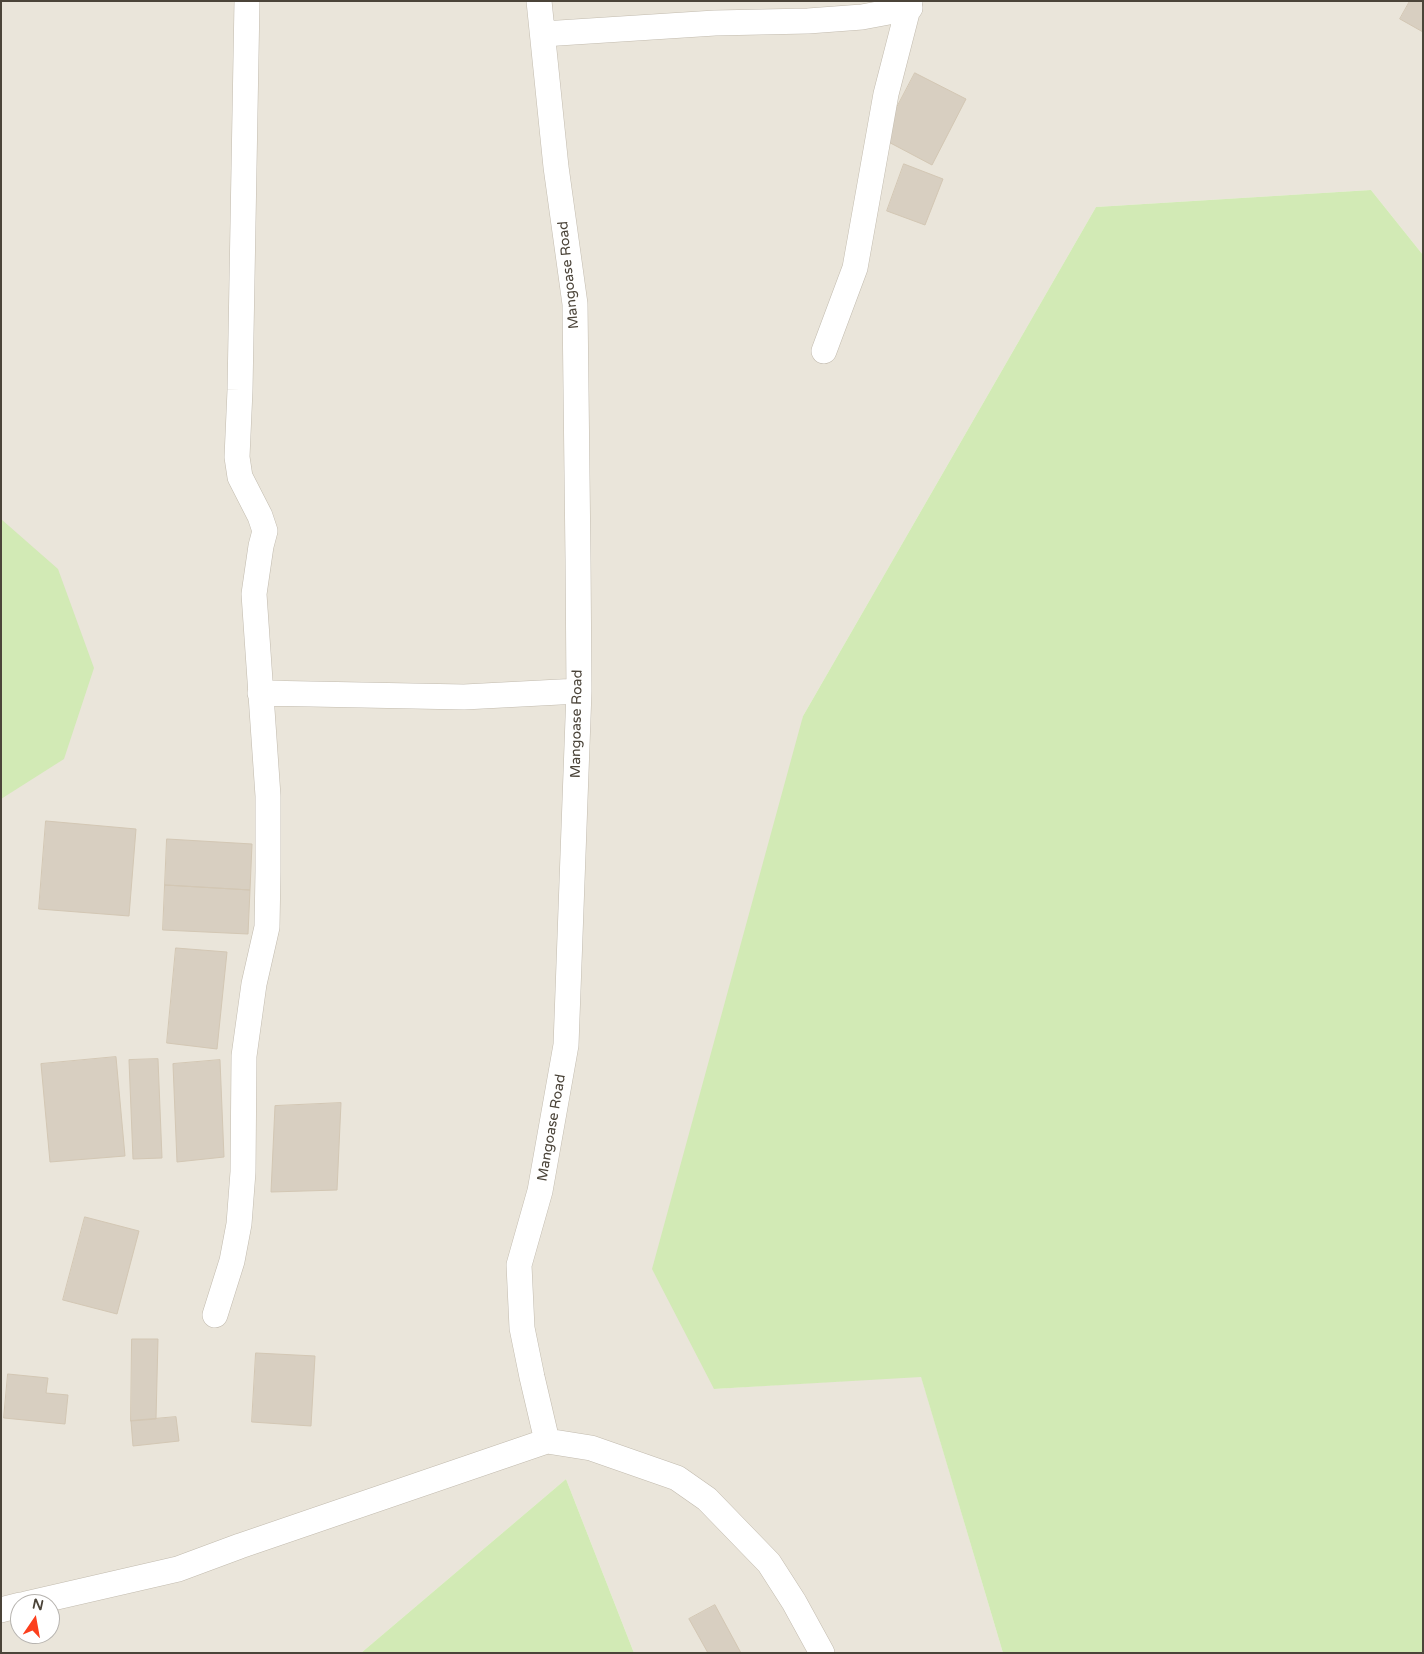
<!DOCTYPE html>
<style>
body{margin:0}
#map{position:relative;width:1424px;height:1654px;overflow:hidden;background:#f6f3ec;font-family:"Varela Round",sans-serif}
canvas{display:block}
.frame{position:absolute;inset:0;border:2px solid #4b4439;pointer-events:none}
.north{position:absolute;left:10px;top:1594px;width:50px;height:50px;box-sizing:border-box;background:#fff;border:1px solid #b7b4b0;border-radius:50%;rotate:12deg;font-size:14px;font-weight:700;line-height:20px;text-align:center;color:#4b4439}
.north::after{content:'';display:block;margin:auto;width:18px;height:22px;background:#fc3f1d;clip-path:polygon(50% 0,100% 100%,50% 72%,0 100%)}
</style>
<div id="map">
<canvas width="1424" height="1654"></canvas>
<div class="frame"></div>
<div class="north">N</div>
</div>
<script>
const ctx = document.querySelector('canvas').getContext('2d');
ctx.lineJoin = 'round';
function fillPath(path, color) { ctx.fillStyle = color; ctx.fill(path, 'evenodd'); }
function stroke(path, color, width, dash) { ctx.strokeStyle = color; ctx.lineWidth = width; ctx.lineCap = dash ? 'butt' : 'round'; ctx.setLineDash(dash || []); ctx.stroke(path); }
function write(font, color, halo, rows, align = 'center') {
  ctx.font = font + ' "Varela Round",sans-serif'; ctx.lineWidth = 5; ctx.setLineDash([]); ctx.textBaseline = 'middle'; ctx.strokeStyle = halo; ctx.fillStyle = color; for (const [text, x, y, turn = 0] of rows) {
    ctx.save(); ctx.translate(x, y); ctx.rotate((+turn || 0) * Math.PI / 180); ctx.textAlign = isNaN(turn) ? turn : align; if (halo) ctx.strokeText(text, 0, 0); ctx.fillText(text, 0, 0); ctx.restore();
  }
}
fillPath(new Path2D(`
 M1,1H1423V255L1371,190L1096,207L803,716L714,1389L921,1376L1003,1653H634L566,1479L361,1653H1ZM20,1604H50V1634H20Z`), '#eae5da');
fillPath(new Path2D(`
 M1371,190L1423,255V1653H1003L921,1377L714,1389L652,1269L803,716L1096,207Z
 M1,519L58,569L94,668L64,759L1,799Z
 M566,1479L634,1653H361Z`), '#d2eab5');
const building = new Path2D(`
 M1410,1H1423V32L1400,19Z
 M915,73L966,99L932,165L881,138Z
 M904,164L943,179L925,225L887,211Z
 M46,821L136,829L129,916L39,909Z
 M167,839L252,844L250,890L165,885Z
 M165,885L250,890L248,934L163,930Z
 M176,948L227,952L217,1049L167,1043Z
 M116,1057L125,1156L50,1162L41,1064Z
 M158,1059L162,1158L133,1159L129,1060Z
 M220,1060L224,1157L177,1162L173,1064Z
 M341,1103L337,1190L271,1192L275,1106Z
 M85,1217L139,1231L117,1314L63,1300Z
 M132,1339H158L156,1419L131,1421Z
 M256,1353L315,1356L311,1426L252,1422Z
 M8,1374L48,1378L46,1393L68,1395L65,1424L4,1418Z
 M176,1417L179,1441L133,1446L131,1421Z
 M715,1605L741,1653H708L689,1619Z`);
fillPath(building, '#d8cfc1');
stroke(building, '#d3c7b4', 1);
const street = new Path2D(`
 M539,1L556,167L575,304L578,559L579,691L566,1045L540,1191L519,1265L522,1328L532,1377L547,1441
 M543,34L715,23L808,21L862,17L910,8
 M824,351L855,268L886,94L910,1
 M260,693L464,697L579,691
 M215,1315L232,1261L239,1224L243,1172L244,1056L254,984L267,927L268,871V796L254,594L261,546L265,531L260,516L240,477L237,457L240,390L247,1
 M26,1604L178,1569L240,1546L547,1441L591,1448L677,1478L707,1499L769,1563L794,1602L822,1653
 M1,1610L20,1605`);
stroke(street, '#c2bbae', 26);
stroke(street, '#fff', 25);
write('14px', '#4b4439', '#fff', [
 ["Mangoase Road",569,275,-96],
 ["Mangoase Road",577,724,-89],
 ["Mangoase Road",552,1128,-80]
]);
</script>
